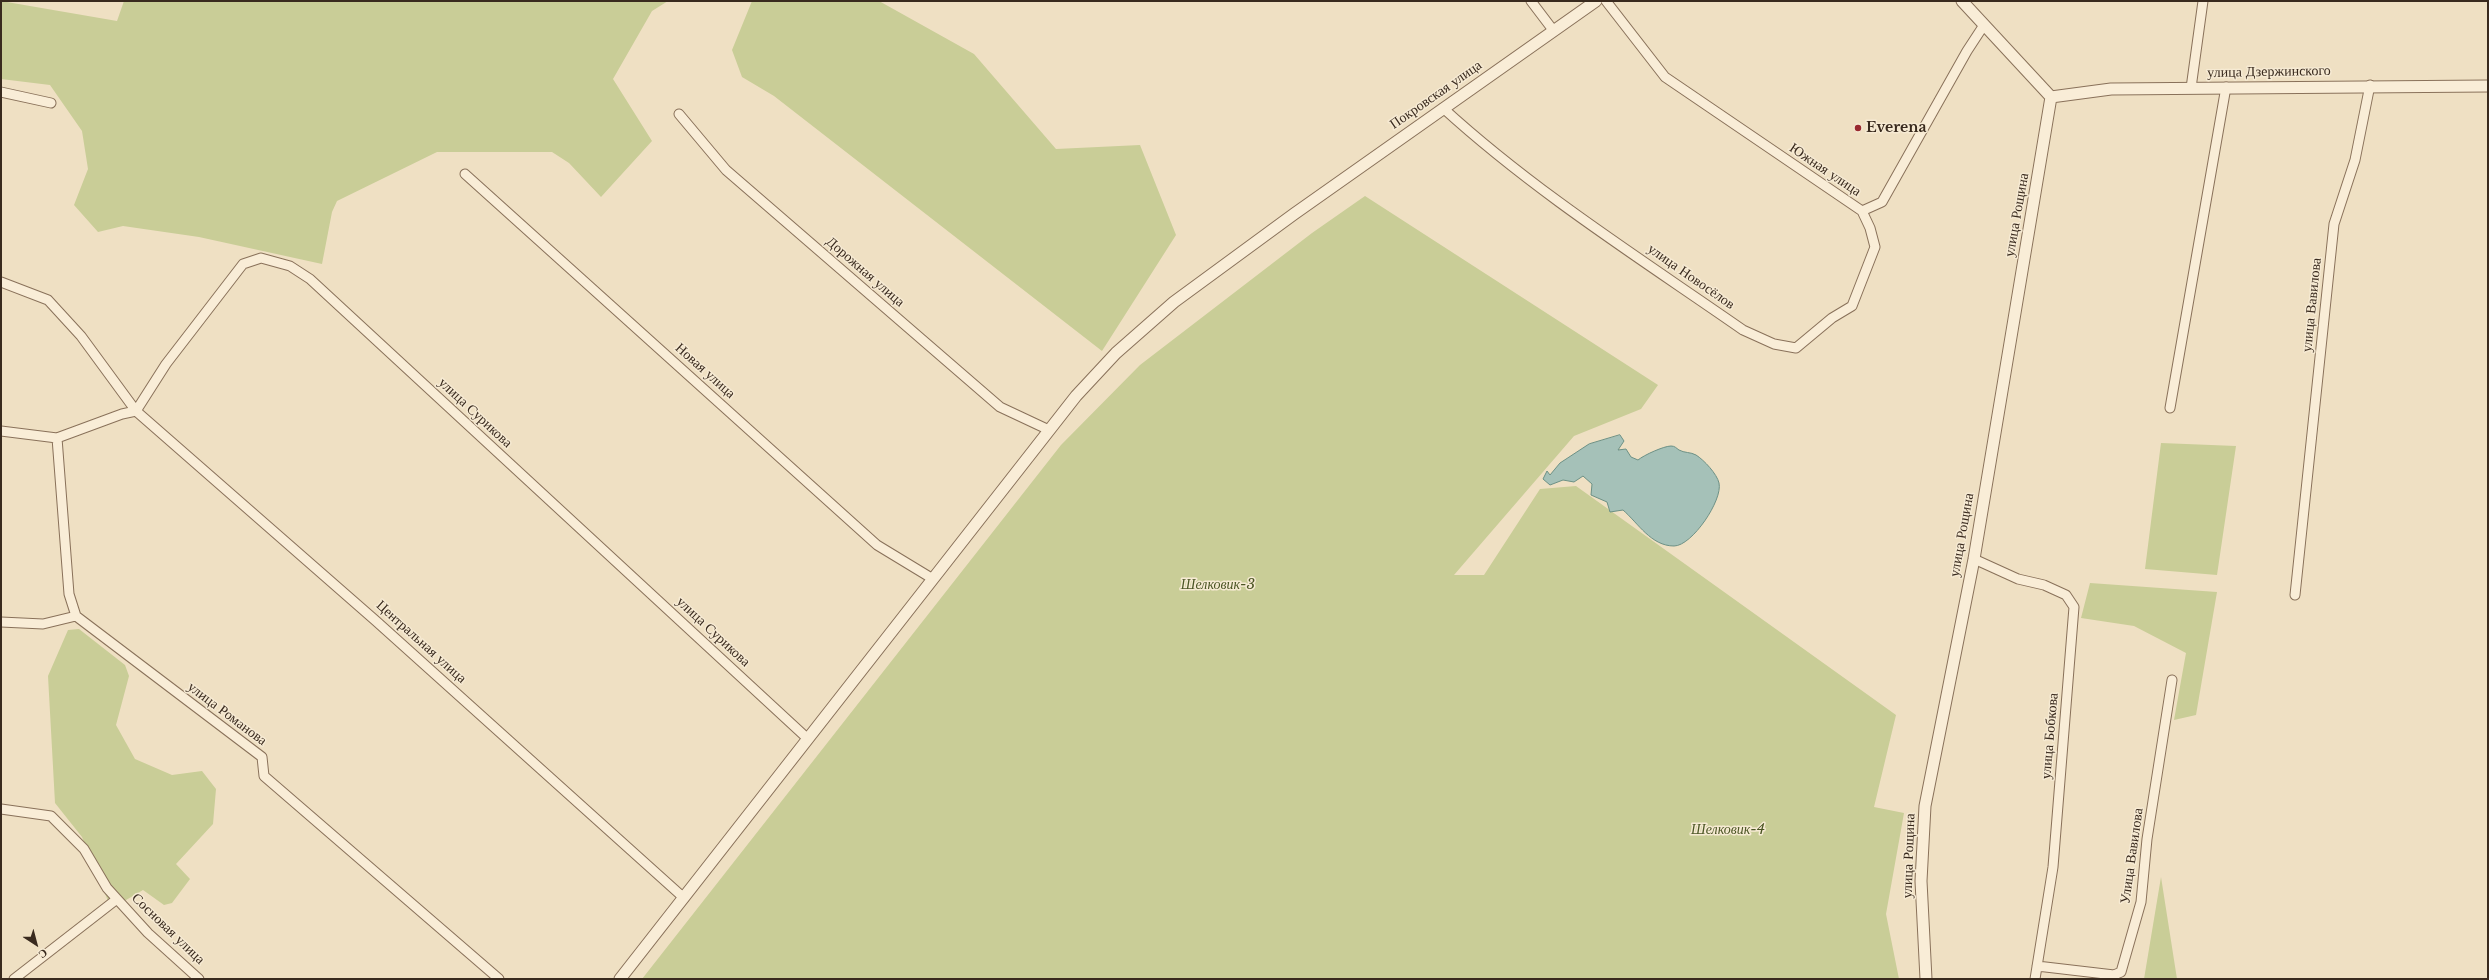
<!DOCTYPE html>
<meta charset="utf-8">
<style>
body{margin:0}
#map{position:relative;width:2489px;height:980px;overflow:hidden;background:#efe0c3;font-family:"Libre Baskerville",serif}
canvas{display:block}
.frame{position:absolute;inset:0;border:2px solid #392a1e;pointer-events:none}
.north{position:absolute;left:16px;top:924px;width:40px;height:40px;-webkit-text-stroke:3px #f6ead3;paint-order:stroke;rotate:144deg;font-size:11px;font-weight:700;line-height:16px;text-align:center;color:#392a1e}
.north::after{content:'';display:block;margin:auto;width:14px;height:18px;background:#392a1e;clip-path:polygon(50% 0,100% 100%,50% 72%,0 100%)}
</style>
<div id="map">
<canvas width="2489" height="980"></canvas>
<div class="frame"></div>
<div class="north">С</div>
</div>
<script>
const ctx = document.querySelector('canvas').getContext('2d');
ctx.lineJoin = 'round';
function fillPath(path, color) { ctx.fillStyle = color; ctx.fill(path, 'evenodd'); }
function stroke(path, color, width, dash) { ctx.strokeStyle = color; ctx.lineWidth = width; ctx.lineCap = dash ? 'butt' : 'round'; ctx.setLineDash(dash || []); ctx.stroke(path); }
function write(font, color, halo, rows, align = 'center') {
  ctx.font = font + ' "Libre Baskerville",serif'; ctx.lineWidth = 3; ctx.setLineDash([]); ctx.textBaseline = 'middle'; ctx.strokeStyle = halo; ctx.fillStyle = color; for (const [text, x, y, turn = 0] of rows) {
    ctx.save(); ctx.translate(x, y); ctx.rotate((+turn || 0) * Math.PI / 180); ctx.textAlign = isNaN(turn) ? turn : align; if (halo) ctx.strokeText(text, 0, 0); ctx.fillText(text, 0, 0); ctx.restore();
  }
}
fillPath(new Path2D(`
 M1,1L117,21L124,1H668L652,11L613,79L652,141L601,197L569,163L552,152H437L337,201L332,212L322,264L199,237L123,226L98,232L74,205L88,169L82,131L50,85L1,79Z
 M752,1H879L974,54L1056,149L1140,145L1176,235L1102,351L774,96L742,77L732,50Z
 M1365,196L1658,385L1641,409L1574,436L1454,575H1484L1540,489L1576,486L1896,715L1874,807L1904,813L1886,914L1899,979H642L1061,445L1140,365L1312,233Z
 M2161,443L2236,446L2217,575L2145,569Z
 M2090,583L2217,592L2196,715L2174,720L2186,653L2134,626L2081,618Z
 M79,629L125,665L129,676L116,725L135,759L172,775L202,771L216,789L213,824L176,864L190,879L172,903L164,905L143,890L121,903L108,901L82,837L55,803L48,676L68,630Z
 M2161,877L2177,979H2144Z`), '#c9cd97');
const water = new Path2D(`
 M1620,435L1624,441L1618,450L1626,449L1631,457L1638,460C1644,455 1664,446 1671,446C1675,446 1676,448 1679,450C1684,453 1691,452 1696,455C1704,460 1717,474 1719,483C1723,500 1692,546 1674,546C1651,546 1638,523 1623,510L1610,512L1607,502L1591,495L1592,484L1583,476L1574,482L1563,480L1550,485L1543,479L1547,471L1550,475L1560,463L1589,444Z`);
fillPath(water, '#a5c1b8');
stroke(water, '#6c9085', 1);
const minor = new Path2D(`
 M1531,1L1553,30
 M1606,1L1665,77L1862,211L1882,202L1967,51L1984,25
 M2191,88L2203,1
 M1,92L51,103
 M1443,108C1535,192 1641,259 1743,330L1774,344L1796,348L1832,318L1852,306L1875,247L1870,228L1862,211
 M679,114L726,170L1000,407L1049,430
 M465,174L877,545L933,579
 M1,282L48,300L81,336L136,411L376,621L684,898
 M2170,408L2226,87
 M136,411L166,364L243,264L261,258L290,266L310,279L808,739
 M1,431L57,438L122,414L136,411
 M57,438L69,594L76,616L262,757L264,776L499,979
 M1974,559L2018,579L2044,585L2066,595L2074,607L2053,867L2035,979
 M2295,595L2334,224L2355,160L2370,85
 M1,622L43,624L76,616
 M1,809L51,816L84,849L107,888L148,933L199,979
 M2037,966L2114,975L2121,972L2141,902L2147,839L2172,680
 M14,979L117,899`);
const tertiary = new Path2D(`
 M1962,1L2051,97
 M2051,97L2111,89L2488,86
 M620,979L1076,396L1116,353L1174,302L1294,214L1596,1
 M1926,979L1921,881L1925,806L1974,559L2051,97`);
stroke(minor, '#89715a', 11);
stroke(tertiary, '#89715a', 13);
stroke(minor, '#f9edd7', 9);
stroke(tertiary, '#f9edd7', 11);
for (const [x, y, r, color] of [
 [1858,128,4,"#99292f"]
]) { const dot = new Path2D(); dot.arc(x, y, r, 0, 2 * Math.PI); ctx.fillStyle = color; ctx.fill(dot); stroke(dot, '#f6ead3', 1.5); }
write('14px', '#392a1e', '#f6ead3', [
 ["улица Дзержинского",2269,72,-1],
 ["Покровская улица",1436,95,-35],
 ["Южная улица",1825,170,34],
 ["улица Рощина",2017,215,-80],
 ["Дорожная улица",865,272,41],
 ["улица Новосёлов",1691,277,35],
 ["улица Вавилова",2312,305,-84],
 ["Новая улица",705,371,42],
 ["улица Сурикова",475,413,43],
 ["улица Рощина",1962,535,-80],
 ["улица Сурикова",713,632,43],
 ["Центральная улица",421,642,42],
 ["улица Романова",227,714,37],
 ["улица Бобкова",2050,736,-85],
 ["улица Рощина",1909,856,-88],
 ["Улица Вавилова",2132,856,-82],
 ["Сосновая улица",168,929,44]
]);
write('bold 14px', '#392a1e', '#f6ead3', [
 ["Everena",1866,128]
], 'left');
write('italic 14px', '#4b5524', '#f6ead3', [
 ["Шелковик-3",1218,585],
 ["Шелковик-4",1728,830]
]);
</script>
